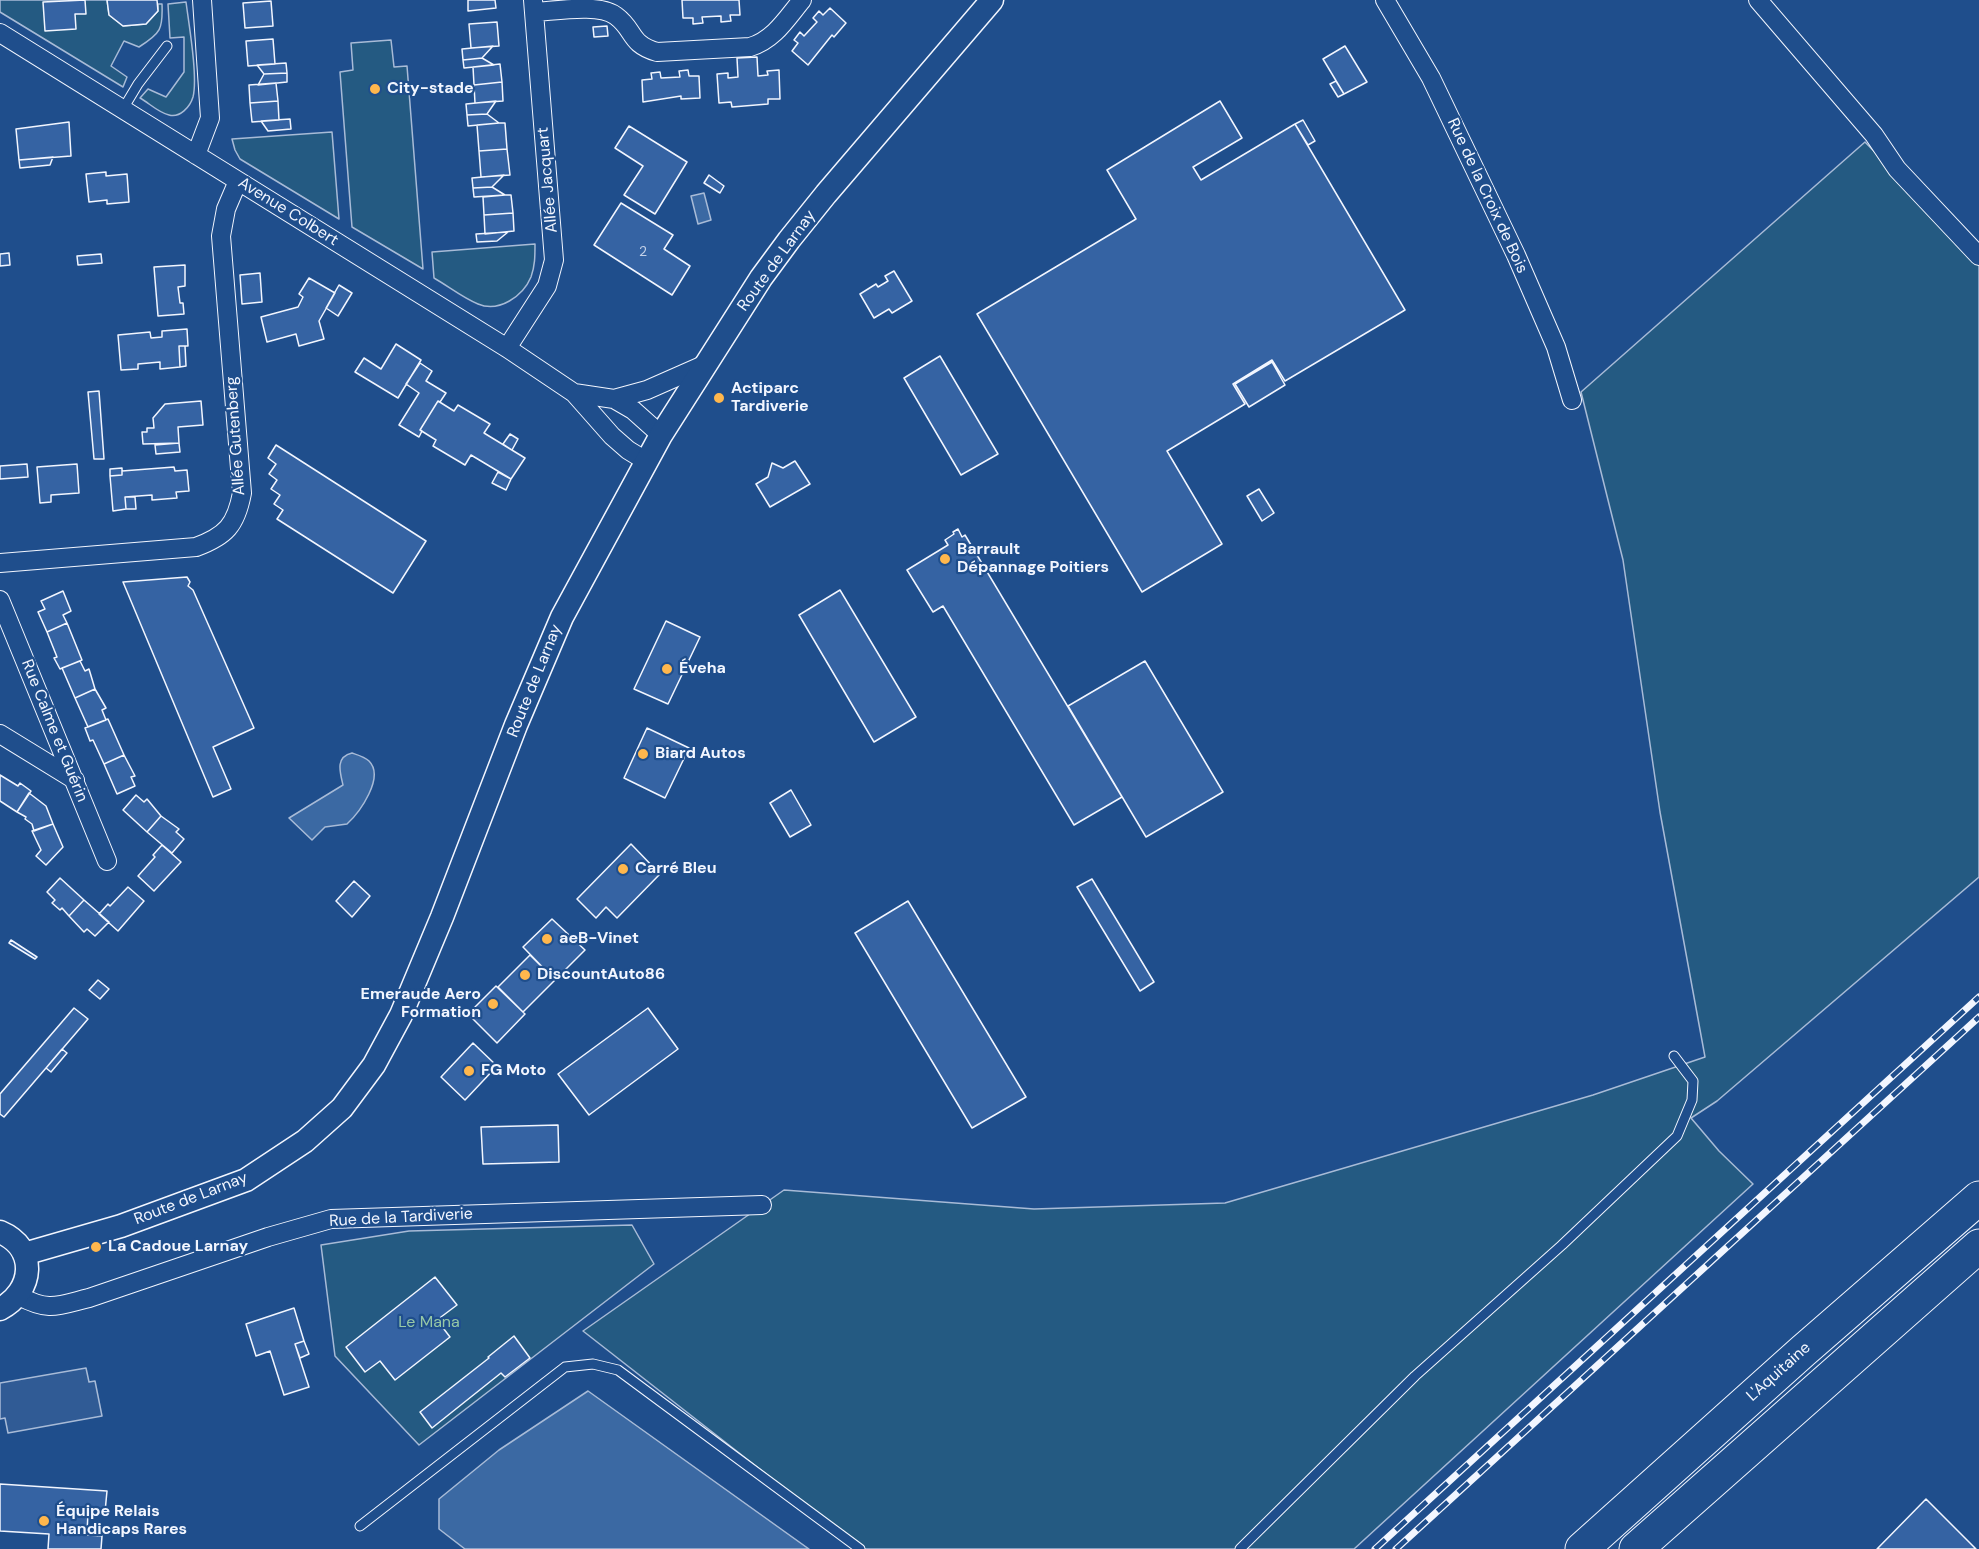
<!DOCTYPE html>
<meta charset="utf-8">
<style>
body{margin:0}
canvas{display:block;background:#1f4e8c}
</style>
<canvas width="1979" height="1549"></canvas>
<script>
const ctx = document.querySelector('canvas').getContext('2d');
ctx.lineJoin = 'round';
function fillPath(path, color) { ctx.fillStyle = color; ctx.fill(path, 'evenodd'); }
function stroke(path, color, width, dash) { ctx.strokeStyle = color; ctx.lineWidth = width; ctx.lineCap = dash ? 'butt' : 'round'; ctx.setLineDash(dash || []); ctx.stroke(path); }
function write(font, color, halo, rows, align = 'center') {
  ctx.font = font + ' "DM Sans",sans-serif'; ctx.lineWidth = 4.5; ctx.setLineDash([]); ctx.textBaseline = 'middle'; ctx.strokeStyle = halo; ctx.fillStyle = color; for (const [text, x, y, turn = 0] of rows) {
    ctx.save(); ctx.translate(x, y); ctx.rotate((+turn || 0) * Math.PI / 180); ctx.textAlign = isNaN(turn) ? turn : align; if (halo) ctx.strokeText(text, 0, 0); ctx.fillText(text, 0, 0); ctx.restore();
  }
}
const green = new Path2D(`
 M0,0H107L109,15L123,26L146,24L158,11V4H162C163,29 161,33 139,47L124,41L111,66L127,77L123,87L0,12Z
 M186,2C189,25 198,77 193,97C190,107 180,118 169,115C159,113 149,103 140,98L148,89L166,97L184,72V37L170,38L168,4Z
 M391,40L394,67L407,66L423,269L352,227L340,72L353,70L351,43Z
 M332,132L339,219L240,159L235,150L232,139Z
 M1865,142L1979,259V877L1717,1101L1691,1118L1719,1151L1753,1184L1354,1549H862L583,1331L784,1190L1034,1209L1225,1203L1593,1095L1705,1057L1660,812L1623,560L1581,392Z
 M535,244C535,256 535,266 531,277C523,296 499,313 478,304C463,298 448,286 434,278L432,252Z
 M632,1225L654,1264L419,1445L335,1356L321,1245L409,1231Z`);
fillPath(green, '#245a82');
stroke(green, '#a8bbd7', 1.5);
const parking = new Path2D(`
 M86,1368L89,1382L95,1381L102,1416L8,1433L5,1418L0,1419V1383Z`);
fillPath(parking, '#305b95');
stroke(parking, '#a8bbd7', 1.5);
const water = new Path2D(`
 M704,193L711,220L698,224L691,196Z
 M352,753C358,755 365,757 369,761C385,777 360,812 347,824L325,827L312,840L289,818L343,785C340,772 335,757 352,753Z
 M588,1391L809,1549H465L439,1529V1499L499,1450Z`);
fillPath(water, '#3b69a3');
stroke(water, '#a8bbd7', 1.5);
const building = new Path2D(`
 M85,0L86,14H75L76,29L45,31L43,2Z
 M107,0H157L158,11L146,24L123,26L109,15Z
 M468,0H495L496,8L468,11Z
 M682,0H739L740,15H730L731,21L721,22V16L702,17L703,23L693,24V18H683Z
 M271,1L273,26L245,28L243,3Z
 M830,8L846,23L834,37L832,35L808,65L792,51L798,43L794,40L800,32L804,36L817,22L813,18L819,11L823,15Z
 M497,22L499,46L471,48L469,24Z
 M607,26L608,36L594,37L593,27Z
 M273,39L275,64L248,66L246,41Z
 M493,46L482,58L463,60L462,49Z
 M1345,46L1367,82L1344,94L1323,59Z
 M757,57L758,76L768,75L767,71L779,70L780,99H768V104L732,107L731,102L719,103L717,74L728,73V78L738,77L737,58Z
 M482,58L494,65L464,68L463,60Z
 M286,63L287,73L264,74L257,65Z
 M500,64L502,82L474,85L473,67Z
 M688,70L689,76H699L700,98L681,99V96L643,102L642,80L652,79L651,73L660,72L661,78L680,77L679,71Z
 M287,73V82L258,85L264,74Z
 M1336,81L1344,94L1338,97L1330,84Z
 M502,82L503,101L475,103L474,85Z
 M276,83L278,101L250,103L249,85Z
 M278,101L279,120L252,122L250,103Z
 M496,101L487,114L467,115L466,104Z
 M1220,101L1242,138L1193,167L1201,180L1295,124L1405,310L1285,381L1272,360L1233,384L1245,404L1167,451L1222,544L1142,592L977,314L1136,219L1107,170Z
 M487,114L499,123L468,126L467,115Z
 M290,119L291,129L268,131L261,121Z
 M1303,120L1315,141L1308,145L1295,124Z
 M69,122L71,156L19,160L16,129Z
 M499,123H505L507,149L479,151L477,125Z
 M629,126L687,162L655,214L624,195L643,166L615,148Z
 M507,149L510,175L481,177L479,151Z
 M53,157L50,165L20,168L19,160Z
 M106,172V176L127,174L129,202L107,204V200L89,202L86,174Z
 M504,175L492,187L473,188L472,178Z
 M709,175L724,186L720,193L704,183Z
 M492,187L505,195L474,197L473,188Z
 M505,195H511L513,213L484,215L483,197Z
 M621,203L673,235L664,249L690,266L672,295L594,245Z
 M513,213L514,231L485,234L484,215Z
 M508,232L497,241L477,242L476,234Z
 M9,253L10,265L0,266V254Z
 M101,254L102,263L78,265L77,256Z
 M185,265V286L178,287L180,303H183L184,314L158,316L154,267Z
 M894,271L912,301L892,313L889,309L874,318L860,294L876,284L878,287L888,281L885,276Z
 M260,273L262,302L242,304L240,275Z
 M309,278L335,293L319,321L324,339L299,346L296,334L267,342L261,317L298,307L303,297L299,294Z
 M339,285L352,293L338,316L326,308Z
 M187,329L188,346H179L180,367L160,369V362L138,364V369L121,370L118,335L150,332L151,338L162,337V331Z
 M396,344L421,360L398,398L355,372L364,358L381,369Z
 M179,346H185L186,366L180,367Z
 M940,356L998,454L961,475L904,378Z
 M1272,362L1285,385L1249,407L1235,384Z
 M420,363L432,371L426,381L446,393L440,402L438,401L420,430L422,431L419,437L399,425L419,393L406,384Z
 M99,391L104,459H94L88,392Z
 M201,401L203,425L178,427L179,443L143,444L142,432H147V428H154L153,418L165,404Z
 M438,401L454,411L458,405L490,424L484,433L525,458L511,479L471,455L465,465L433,446L436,440L420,430Z
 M510,434L518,439L512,450L503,444Z
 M179,443L180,452L156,454L155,445Z
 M276,445L426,541L393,593L277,519L283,510L274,504L280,495L271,489L277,480L269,474L276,464L268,458Z
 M795,461L810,484L770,507L756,484L768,477L772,463L783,468Z
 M27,464L28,477L0,479V466Z
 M77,464L79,493L51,495V502L40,503L37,467Z
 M174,467L175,471L187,470L189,491L176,492L177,498L152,500V495L125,497L126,509L113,511L110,476L122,475V471Z
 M122,468V475L110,476V469Z
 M498,472L511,479L506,490L492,483Z
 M1259,489L1274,513L1262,521L1247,496Z
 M125,497H135L136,509H126Z
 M958,529L962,537L965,535L1122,797L1074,825L943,606L933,612L907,570L948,545L945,540L954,534L953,532Z
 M187,577L190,582L188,586L193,590L254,728L213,747L231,789L213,797L123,582Z
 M840,590L916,717L874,742L799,615Z
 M63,591L71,611L63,615L67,623L47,632L38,612L45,609L41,601Z
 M666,621L700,637L668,704L634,689Z
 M67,623L82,660L60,669L54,658L57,657L47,632Z
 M80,661L85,671L89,669L95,689L75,698L62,668Z
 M1145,661L1223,792L1146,837L1068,706Z
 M95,689L106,708L102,710L106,720L88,727L75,698Z
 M108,719L124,755L104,764L93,740L90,741L85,728Z
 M647,728L689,748L665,798L624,778Z
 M124,755L135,776L131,777L135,786L117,794L104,764Z
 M0,775L18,786L20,783L31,791L17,812L0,801Z
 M791,790L811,825L790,837L770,803Z
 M29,793L46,806L53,824L34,831L32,824L25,819L26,817L17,812Z
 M136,795L144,802L147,799L161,816L147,832L123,810Z
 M161,816L179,829L176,832L184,839L172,853L147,832Z
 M53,824L63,847L46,865L36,856L41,850L32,831Z
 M631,844L660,874L617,918L606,907L596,918L577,899Z
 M162,845L181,862L154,891L138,876L155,857L153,855Z
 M60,878L84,900L69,916L62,908L60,910L52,903L55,900L47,892Z
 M1092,879L1154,982L1140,991L1077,887Z
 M354,881L370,896L352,917L336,901Z
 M128,887L144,901L118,931L99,914L108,904L110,906Z
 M84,900L109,922L95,936L87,929L84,932L69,916Z
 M908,901L1026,1097L972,1128L855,933Z
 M552,919L585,950L555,980L523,947Z
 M11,940L37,957L35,959L9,943Z
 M530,955L555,980L523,1012L498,987Z
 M98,980L109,989L100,999L89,990Z
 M496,986L525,1014L497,1043L468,1014Z
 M74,1008L88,1019L4,1117L0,1114V1094Z
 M648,1008L678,1049L589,1115L558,1074Z
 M473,1043L497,1066L465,1100L441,1077Z
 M62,1049L67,1053L51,1072L46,1068Z
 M558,1125L559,1162L483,1164L481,1127Z
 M435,1277L457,1305L437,1320L450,1337L395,1380L380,1361L365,1372L346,1347Z
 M294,1308L304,1341L295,1344L309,1387L284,1395L270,1351L256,1356L246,1324Z
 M514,1336L530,1358L505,1377L501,1373L432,1428L420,1412L489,1358L488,1357Z
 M304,1341L309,1354L300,1358L295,1344Z
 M0,1484L107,1491L105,1512L88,1511L87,1535L102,1536L101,1549H48L49,1534L0,1531Z
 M1926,1499L1976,1549H1877Z`);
fillPath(building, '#3563a3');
stroke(building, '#f2f6ff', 1.5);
const service = new Path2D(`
 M123,109L138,84L167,46
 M360,1526L565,1367L593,1364L618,1370L860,1549
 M1240,1549L1415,1376L1562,1245L1677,1136L1692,1100L1693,1081L1674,1056`);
const minor = new Path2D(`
 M1385,0L1431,78L1516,255L1556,347L1572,400
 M1758,0L1874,135L1897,169L1979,256
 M534,12C555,11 600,3 616,16C635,30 629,44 657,52L750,47C774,40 787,18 802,0
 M0,33L507,348L574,393L612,436L628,450L646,461
 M196,155L210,118L202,0
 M507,348L547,286L554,260L533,0
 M574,393L614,399L633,410L661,435
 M614,399L647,390L706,364
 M0,563L196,547C226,536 236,525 242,493L221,236L226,209L238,181
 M0,600L107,861
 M0,734L75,780
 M19,1296C49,1312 57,1306 89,1298L268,1237L331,1219L762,1205`);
const tertiary = new Path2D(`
 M0,1232C38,1248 34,1291 0,1309
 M24,1254L121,1226L246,1180L305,1141L342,1108L374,1065L401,1015L442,917L516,725L562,617L661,435L761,278L789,240L826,194L992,0`);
const motorway = new Path2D(`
 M1582,1549L1803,1351L1979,1198
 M1636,1549L1979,1246`);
stroke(service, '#f2f6ff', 11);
stroke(minor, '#f2f6ff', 20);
stroke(tertiary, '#f2f6ff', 25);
stroke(motorway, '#f2f6ff', 35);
stroke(service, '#1f4e8c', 9);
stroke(minor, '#1f4e8c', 18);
stroke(tertiary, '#1f4e8c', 22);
stroke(motorway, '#1f4e8c', 33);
const rail = new Path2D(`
 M1375,1549L1979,997
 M1396,1549L1979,1017`);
stroke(rail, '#f2f6ff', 7);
stroke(rail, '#1f4e8c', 4.5, [14]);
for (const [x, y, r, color] of [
 [375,89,6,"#ffb74d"],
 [719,398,6,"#ffb74d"],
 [945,559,6,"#ffb74d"],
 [667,669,6,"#ffb74d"],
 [643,754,6,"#ffb74d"],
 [623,869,6,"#ffb74d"],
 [547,939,6,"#ffb74d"],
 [525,975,6,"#ffb74d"],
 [493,1004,6,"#ffb74d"],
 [469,1071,6,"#ffb74d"],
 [96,1247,6,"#ffb74d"],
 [44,1521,6,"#ffb74d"]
]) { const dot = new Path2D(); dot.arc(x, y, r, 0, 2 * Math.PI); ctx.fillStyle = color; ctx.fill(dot); stroke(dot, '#1f4e8c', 2); }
write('14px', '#c3d1e8', null, [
 ["2",643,252]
]);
write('bold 16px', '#f2f6ff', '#1f4e8c', [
 ["City-stade",387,89],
 ["Actiparc",731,389],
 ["Tardiverie",731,407],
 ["Barrault",957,550],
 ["Dépannage Poitiers",957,568],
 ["Éveha",679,669],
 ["Biard Autos",655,754],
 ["Carré Bleu",635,869],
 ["aeB-Vinet",559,939],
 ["DiscountAuto86",537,975],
 ["Emeraude Aero",481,995,"right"],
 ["Formation",481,1013,"right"],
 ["FG Moto",481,1071],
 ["La Cadoue Larnay",108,1247],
 ["Équipe Relais",56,1512],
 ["Handicaps Rares",56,1530]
], 'left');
write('16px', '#f2f6ff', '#1f4e8c', [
 ["Allée Jacquart",548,180,-95],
 ["Rue de la Croix de Bois",1487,196,65],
 ["Avenue Colbert",288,212,32],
 ["Route de Larnay",777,261,-54],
 ["Allée Gutenberg",236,436,-94],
 ["Route de Larnay",535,681,-68],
 ["Rue Calme et Guérin",54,731,68],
 ["Route de Larnay",191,1199,-21],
 ["Rue de la Tardiverie",401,1218,-3],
 ["L'Aquitaine",1779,1372,-42]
]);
write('16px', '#97c8a6', '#1f4e8c', [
 ["Le Mana",429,1323]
]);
</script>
